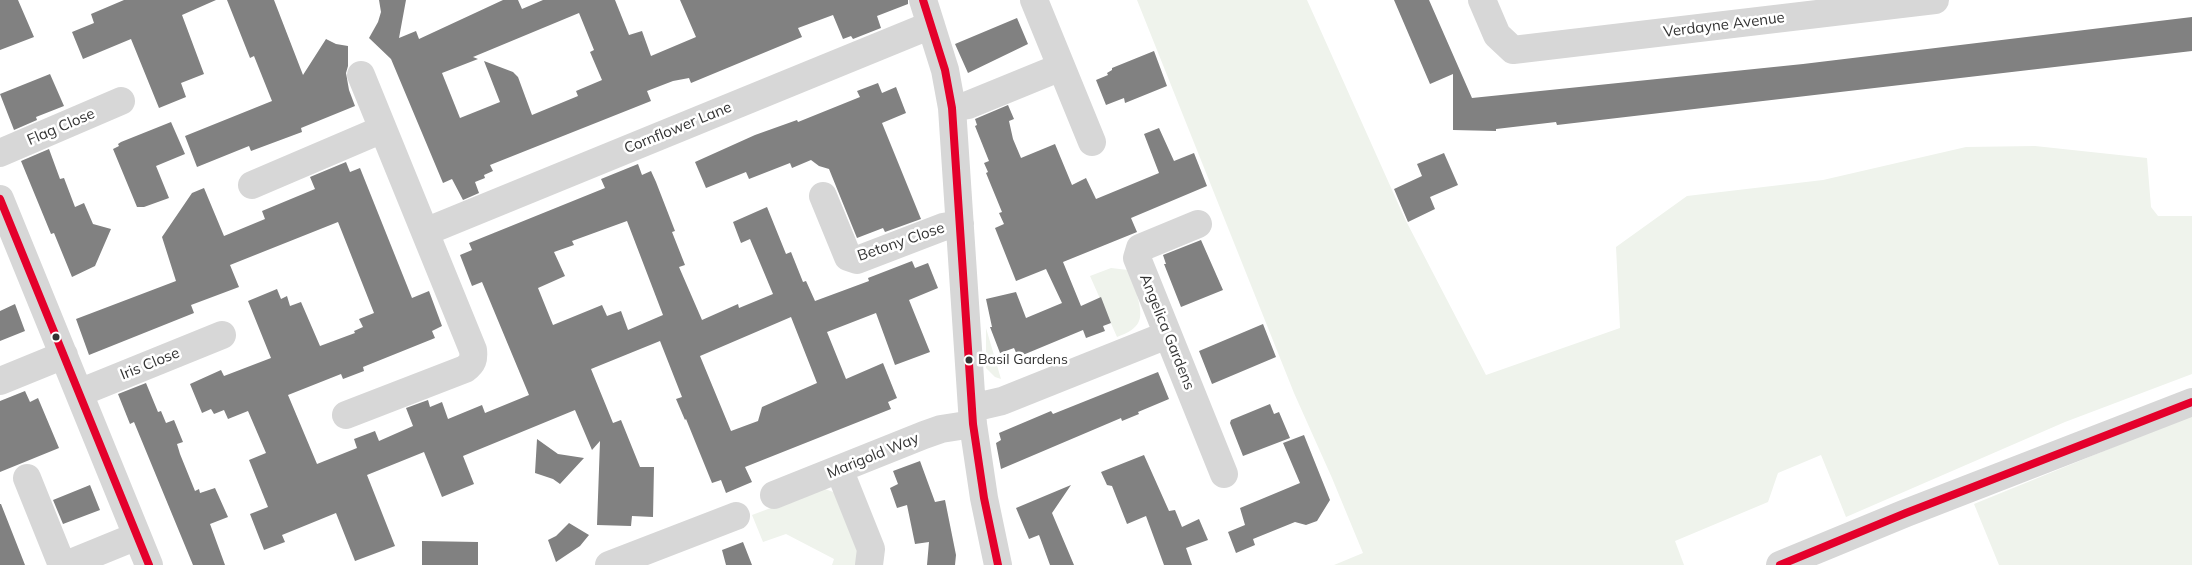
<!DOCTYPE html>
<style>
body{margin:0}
canvas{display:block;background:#fff}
</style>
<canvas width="2192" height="565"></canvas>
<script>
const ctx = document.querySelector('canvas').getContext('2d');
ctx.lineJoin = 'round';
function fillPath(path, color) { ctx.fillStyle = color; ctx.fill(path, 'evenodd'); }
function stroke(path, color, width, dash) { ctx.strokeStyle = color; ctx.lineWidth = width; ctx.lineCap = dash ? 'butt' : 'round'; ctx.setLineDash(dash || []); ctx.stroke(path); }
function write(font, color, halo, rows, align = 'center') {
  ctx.font = font + ' Mulish,sans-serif'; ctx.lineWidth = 5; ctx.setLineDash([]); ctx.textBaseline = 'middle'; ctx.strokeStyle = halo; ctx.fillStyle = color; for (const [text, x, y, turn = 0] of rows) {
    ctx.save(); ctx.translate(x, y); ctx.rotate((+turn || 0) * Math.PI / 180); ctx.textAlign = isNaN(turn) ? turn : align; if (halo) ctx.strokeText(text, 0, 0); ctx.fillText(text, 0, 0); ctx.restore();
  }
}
fillPath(new Path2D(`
 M1137,0H1307L1405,219L1486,375L1620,328L1616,247L1687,196L1823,180L1966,147L2035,146L2147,158L2151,207L2158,216H2192V374L2065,422L1846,517L1821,455L1778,473L1768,502L1675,541L1684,565H1334L1363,553L1332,478L1294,393Z
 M1111,268L1128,270L1142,288L1137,295C1144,320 1141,328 1117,337L1090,276Z
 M986,328L1001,379L995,377L986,368Z
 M2192,415V565H1999L1974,504Z
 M825,489L836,493L861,545L858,565H832L834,559L786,534L763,542L752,515L816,491Z`), '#eff3ec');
fillPath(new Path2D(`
 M0,0H18L34,37L0,50Z
 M124,0H216L182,15L204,74L181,83L186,97L159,108L131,39L83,59L72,32L94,23L91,14Z
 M227,0H274L303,75L326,39L336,44L348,46V66L346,73L349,90L355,106L301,128L302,132L251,151L249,146L197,167L185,136L272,101L254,56L250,58Z
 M379,0H406L399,38L416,31L419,39L503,0H518L522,9L543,0H615L629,35L642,31L651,56L696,37L680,0H908V4L877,16L881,28L853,39L851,36L843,39L833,15L798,28L802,37L691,83L689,78L673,81L647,91L651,101L490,165L493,171L484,175L485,178L475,182L479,193L463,200L452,179L443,183L391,59L369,38L378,22L381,12ZM579,13L594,50L590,52L602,80L576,91L578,96L532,115L518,77L513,72L484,61L500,102L460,118L442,73L478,59L473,57Z
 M1394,0H1429L1472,98L1803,64L2192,17V51L1557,125L1556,122L1496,129V131L1453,130V74L1430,84Z
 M1017,18L1028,44L968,73L955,44Z
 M1154,51L1167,86L1125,103L1124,98L1106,105L1096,80L1108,75L1107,73L1112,70V68Z
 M50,74L64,106L36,117L37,120L14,130L0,94Z
 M878,83L882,93L896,87L906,113L882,123L921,219L885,232L883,228L857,238L829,169L819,166L811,160L792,168L790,163L749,179L746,172L706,188L695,162L755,135L797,120L798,122L860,97L857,91Z
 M1008,105L1014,119L1009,121L1013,139L1021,158L1055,144L1072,185L1086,178L1096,199L1159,173L1144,134L1159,128L1174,161L1194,153L1207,186L1131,218L1137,232L1063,262L1081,306L1101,297L1111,323L1103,326L1105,331L1086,338L1083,330L1018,357L1014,348L1000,353L990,327H992L986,299L1016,292L1026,318L1062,303L1046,269L1016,281L995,228L1004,224L999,213L1002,212L986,173L988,172L984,163L989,161L975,126L977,125L975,119Z
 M171,122L185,154L156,166L169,198L144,207H137L113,149L119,146L118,144L121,142Z
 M49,149L60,179L64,178L75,207L84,203L93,224L111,229L95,266L72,277L54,233L51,234L21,161Z
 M1444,153L1458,185L1430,197L1435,209L1408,222L1394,189L1422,176L1417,164Z
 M346,162L350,172L360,168L412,298L429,291L442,326L432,331L435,338L363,367L364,371L343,379L341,374L288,395L317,464L357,448L354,439L375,431L379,441L413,426L406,408L428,400L430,407L442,402L448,419L482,405L485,413L529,395L482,282L472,286L460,255L472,250L469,243L605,188L601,179L638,164L642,175L651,171L656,182L675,231L672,232L685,265L679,267L702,320L738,304L739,308L773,294L750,239L741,243L733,222L767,207L786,254L791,252L803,282L806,281L815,301L869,281L868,278L912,261L915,268L928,263L938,288L909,300L930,352L895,365L876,313L827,332L846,379L883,363L897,398L888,402L891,409L745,467L752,482L726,493L721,480L712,483L686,419L685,420L676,399L682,397L660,341L591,369L613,423L621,420L640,467H654L653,517L632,516L631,526L597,525L600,441L592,450L575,410L463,456L474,484L442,497L424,452L367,475L395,546L355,561L336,513L282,535L285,542L264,550L250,514L268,507L249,460L266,453L248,411L228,419L224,410L214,414L211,409L202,413L190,384L221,370L224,376L271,358L248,301L277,289L281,299L287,296L290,306L301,302L320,346L355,333L354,331L363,327L359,319L374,313L338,222L230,265L239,287L191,305L194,313L89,355L76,319L176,281L162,237L192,193L204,188L224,236L265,219L262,211L315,189L310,177ZM627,221L663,315L628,330L621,311L607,316L602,305L553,325L538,288L565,276L554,252L574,245L572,241ZM791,317L817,383L762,407L758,421L731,431L700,356Z
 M1201,240L1223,290L1181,307L1164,264H1166L1163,255Z
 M15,304L25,331L0,341V311Z
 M1263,324L1276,357L1212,384L1199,351Z
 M1158,372L1169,399L1138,412L1139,414L1122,421L1121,418L1001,469L996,443L1001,440L999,433L1051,411L1053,414Z
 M146,383L158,412L161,411L166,423L174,420L183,442L177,444L180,454L195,491L199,489L200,493L215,488L228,517L210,524L225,565H193L134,422L130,424L118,394Z
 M25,391L30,402L38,398L59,448L0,472V401Z
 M1270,404L1274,414L1279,412L1290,438L1243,456L1230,423L1231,420Z
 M1304,435L1330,500L1317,521L1306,525L1295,522L1253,539L1255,545L1236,553L1228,532L1245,525L1240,508L1300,483L1283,443Z
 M537,439L558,454L584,458L560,484L553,479L535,473Z
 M1144,455L1169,511L1175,510L1182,527L1199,519L1208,540L1186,548L1192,565H1164L1146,516L1127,524L1112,486L1107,485L1101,472Z
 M920,461L935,502L945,500L956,555L955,565H927L929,542L915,544L907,505L897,508L890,488L898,484L893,471Z
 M90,485L100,510L63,524L53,500Z
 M1071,485L1052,513L1074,565H1050L1039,535L1029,539L1016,508Z
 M0,504H1L25,565H0Z
 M569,523L589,535L580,546L556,562L548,540L556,536Z
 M422,541L478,542V565H422Z
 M743,542L752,565H726L722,550Z`), '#818181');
stroke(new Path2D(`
 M923,0L945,70L952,108L973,424L984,498L998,565
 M1034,0L1092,142
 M1482,0L1497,35L1513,50L1935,0
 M952,108L968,105L1061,67
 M0,153L121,101
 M252,185L383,129
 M823,196L848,257L857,260L943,227L960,224
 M0,199L149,565
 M1198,224L1140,248L1137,258L1224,474
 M425,232L931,25
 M0,381L64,355
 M79,393L222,335
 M972,408L1002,401L1167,335
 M346,415L465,369C473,363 474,359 473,350L361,75
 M839,469L871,549L869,565
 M27,478L62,565
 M774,495L924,435L941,429L973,424
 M66,565L137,536
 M609,565L736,516
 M1780,565L1906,513L2192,402`), '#d7d7d7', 28);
stroke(new Path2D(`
 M923,0L945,70L952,108L973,424L984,498L998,565
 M0,199L149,565
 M1780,565L1906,513L2192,402`), '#e4002b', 8);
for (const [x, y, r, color] of [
 [56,337,4.5,"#333"],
 [969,360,4.5,"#333"]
]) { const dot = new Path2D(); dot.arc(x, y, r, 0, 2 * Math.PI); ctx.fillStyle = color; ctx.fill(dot); stroke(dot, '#fff', 2); }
write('14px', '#333', '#fff', [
 ["Basil Gardens",978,360]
], 'left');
write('15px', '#333', '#fff', [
 ["Verdayne Avenue",1724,25,-7],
 ["Flag Close",61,127,-23],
 ["Cornflower Lane",678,128,-22],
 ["Betony Close",901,242,-19],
 ["Angelica Gardens",1167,332,68],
 ["Iris Close",150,364,-22],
 ["Marigold Way",873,456,-22]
]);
</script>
